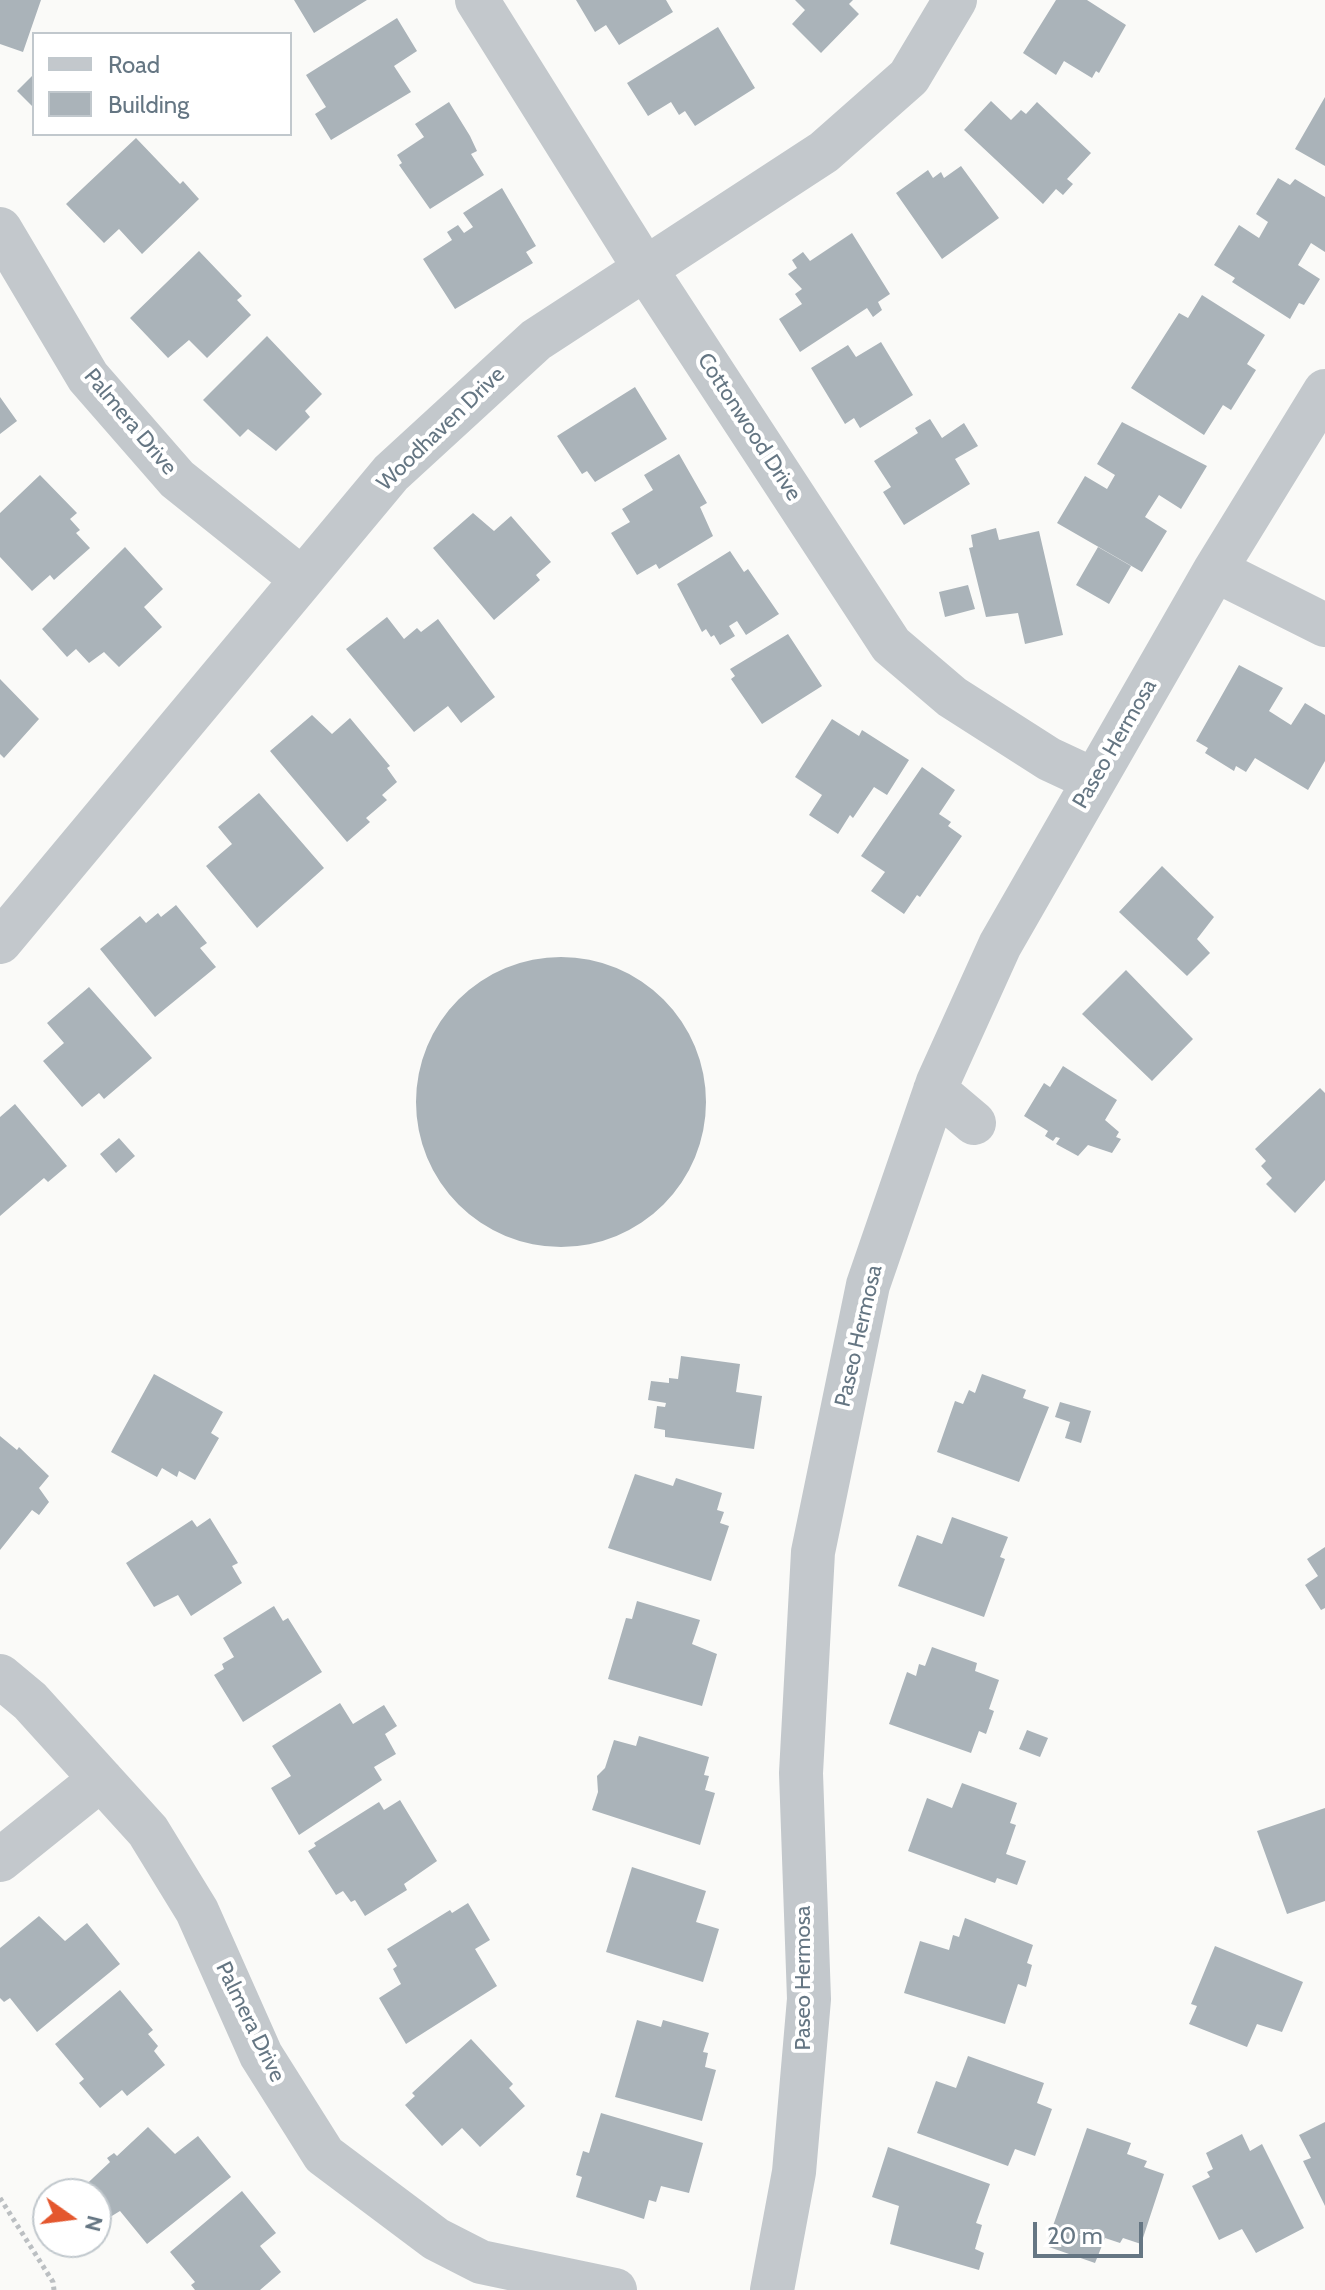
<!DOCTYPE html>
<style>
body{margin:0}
#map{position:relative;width:1325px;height:2290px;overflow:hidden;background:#fafaf8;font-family:Cabin,sans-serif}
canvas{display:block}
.legend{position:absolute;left:32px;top:32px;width:260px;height:104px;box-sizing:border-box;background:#fff;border:2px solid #c1c8cd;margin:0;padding:10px 14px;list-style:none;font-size:24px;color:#657683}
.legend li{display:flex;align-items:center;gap:16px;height:40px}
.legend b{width:40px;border:2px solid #c1c8cd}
.north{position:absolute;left:32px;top:2178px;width:80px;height:80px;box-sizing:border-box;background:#fff;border:2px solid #c1c8cd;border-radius:50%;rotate:104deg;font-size:22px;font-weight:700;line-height:32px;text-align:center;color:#657683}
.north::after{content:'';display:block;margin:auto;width:28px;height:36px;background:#e4572e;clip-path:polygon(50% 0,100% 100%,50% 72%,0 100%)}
.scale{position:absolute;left:1033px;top:2222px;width:110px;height:36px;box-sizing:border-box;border:4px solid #657683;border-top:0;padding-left:10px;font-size:24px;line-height:28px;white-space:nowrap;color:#657683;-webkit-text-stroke:6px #fff;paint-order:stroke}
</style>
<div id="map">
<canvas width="1325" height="2290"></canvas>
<ul class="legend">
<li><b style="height:10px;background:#c3c8cc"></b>Road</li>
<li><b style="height:22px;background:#aab3b9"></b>Building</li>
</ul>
<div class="north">N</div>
<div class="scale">20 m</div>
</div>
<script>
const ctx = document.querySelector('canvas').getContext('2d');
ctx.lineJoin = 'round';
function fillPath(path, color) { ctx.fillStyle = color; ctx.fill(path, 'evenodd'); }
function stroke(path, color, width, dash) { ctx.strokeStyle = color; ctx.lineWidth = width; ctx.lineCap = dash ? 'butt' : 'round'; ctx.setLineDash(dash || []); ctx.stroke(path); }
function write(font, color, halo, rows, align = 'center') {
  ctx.font = font + ' Cabin,sans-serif'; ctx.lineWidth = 8; ctx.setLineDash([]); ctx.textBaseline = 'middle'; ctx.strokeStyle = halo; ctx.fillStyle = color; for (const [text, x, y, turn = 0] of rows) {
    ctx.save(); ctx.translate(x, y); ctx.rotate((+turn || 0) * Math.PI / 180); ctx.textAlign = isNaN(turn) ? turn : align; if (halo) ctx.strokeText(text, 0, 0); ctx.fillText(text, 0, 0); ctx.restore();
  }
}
fillPath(new Path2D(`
 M0,0H41L23,52L0,44Z
 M294,0H367L314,33Z
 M576,0H666L673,12L619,45L606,25L595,32Z
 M795,0H853L849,4L859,14L821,53L792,24L805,10Z
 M1056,0H1087L1126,25L1099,73L1096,71L1092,78L1064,61L1056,75L1023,53Z
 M397,18L417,51L394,66L411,92L331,140L315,114L326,107L306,75Z
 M718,27L755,88L695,126L685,111L679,115L671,102L648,116L627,83Z
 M34,74V108L17,91Z
 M1325,97V166L1295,149Z
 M991,101L1011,120L1021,110L1026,114L1037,102L1091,153L1067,179L1073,184L1063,195L1056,189L1043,204L964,130Z
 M449,102L470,136L477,151L471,154L484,175L430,209L399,165L402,163L397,155L424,137L415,124Z
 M136,138L180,184L183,181L199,199L142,254L119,229L104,243L66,204Z
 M961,166L999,218L942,259L896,193L928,170L933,178L941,172L944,178Z
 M1278,178L1290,185L1295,179L1325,197V252L1311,243L1298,265L1320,279L1304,305L1299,303L1290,319L1232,282L1235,278L1214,265L1239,225L1259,238L1268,222L1256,214Z
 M502,188L536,246L526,252L533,263L455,309L423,259L452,240L447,232L458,225L464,233L473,227L463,213Z
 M852,233L890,294L878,302L882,310L873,317L867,308L800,352L779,319L802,304L795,294L802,289L788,274L797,268L792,260L803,252L810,261Z
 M199,251L242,296L237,300L251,315L207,358L189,340L168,358L130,318Z
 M1202,295L1265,335L1247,364L1256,370L1231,410L1223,405L1204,435L1131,388L1179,313L1188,318Z
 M267,336L322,394L305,411L310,417L276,451L248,429L240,437L203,400Z
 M881,342L913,395L860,428L854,418L845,424L811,368L848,345L856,357Z
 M635,387L667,439L595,482L587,471L582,474L557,436Z
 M0,397L17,421L0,434Z
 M930,419L942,438L964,423L978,446L955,459L970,484L904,525L883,492L891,487L874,461L918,433L915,428Z
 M1122,422L1207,466L1181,509L1159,495L1145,517L1167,531L1142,572L1057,523L1085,476L1107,489L1115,475L1097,464Z
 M679,454L707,503L700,507L713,536L659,569L656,564L637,575L611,533L630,522L622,509L653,490L644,475Z
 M40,475L77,513L70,519L80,530L76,533L90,548L54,580L50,575L32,591L0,557V513Z
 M473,513L494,531L511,516L551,562L536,575L540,580L494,620L433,548Z
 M996,528L999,540L1039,531L1063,635L1025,644L1018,613L986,617L969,548L973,547L971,535Z
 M125,547L163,589L144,607L162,627L119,667L104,652L89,663L76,649L67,657L42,629Z
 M1098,547L1131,566L1109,604L1076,585Z
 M730,551L744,572L748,569L779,614L746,635L737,621L729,626L735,636L720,645L714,635L711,637L706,629L702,632L677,584Z
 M968,585L975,609L945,617L939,592Z
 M387,617L404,639L417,628L421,632L438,619L495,697L461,723L448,706L414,732L346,649Z
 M788,634L822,686L762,724L731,679L735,676L730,669Z
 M1239,665L1283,688L1269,711L1291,725L1305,703L1325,715V761L1308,790L1255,758L1246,772L1236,766L1234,771L1205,753L1208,748L1196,741Z
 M0,679L39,719L4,758L0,754Z
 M312,715L332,734L350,718L390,766L387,768L397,782L382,795L387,800L366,818L370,822L347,842L270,751Z
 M832,719L859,736L862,730L909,760L887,795L874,787L853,818L850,815L838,834L809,815L822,795L795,777Z
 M922,767L955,790L939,814L951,822L948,826L962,836L920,897L917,895L904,914L871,891L885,872L861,856Z
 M259,793L324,868L257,928L206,866L232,844L218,827Z
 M1162,866L1214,917L1197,939L1210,953L1187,976L1119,912Z
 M176,905L207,943L200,948L216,967L155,1017L100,949L140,916L146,923L158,913L161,917Z
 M416 1102a145 145 0 1 1 290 0a145 145 0 1 1-290 0Z
 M1126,970L1193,1039L1152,1081L1082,1014Z
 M89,987L152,1058L104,1099L99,1093L82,1107L43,1061L64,1043L47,1023Z
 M1063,1066L1117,1100L1105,1120L1119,1132L1116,1137L1121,1139L1112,1153L1088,1145L1078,1156L1056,1144L1060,1138L1056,1137L1053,1141L1045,1136L1048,1131L1024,1116L1044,1083L1050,1087Z
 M1320,1088L1325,1093V1180L1295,1213L1266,1184L1272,1178L1261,1166L1266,1161L1255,1149Z
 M15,1104L67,1166L48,1182L44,1178L0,1216V1117Z
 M119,1138L135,1156L116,1173L100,1154Z
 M681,1356L740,1364L736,1392L762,1396L754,1449L665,1437V1430L654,1428L657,1406L665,1407L666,1403L648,1400L651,1381L669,1383V1378L678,1379Z
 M154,1374L223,1412L211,1433L219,1438L195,1480L179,1471L177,1477L162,1468L157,1477L111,1452Z
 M982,1374L1026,1390L1023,1398L1049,1407L1019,1482L937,1452L955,1401L963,1404L969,1390L975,1393Z
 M1060,1402L1091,1411L1081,1443L1065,1438L1070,1422L1055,1417Z
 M0,1436L17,1450L19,1447L49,1476L39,1488L49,1502L39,1515L32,1510L0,1550Z
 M635,1474L673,1486L676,1478L722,1493L717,1510L724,1512L720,1523L729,1526L711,1581L608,1548Z
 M952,1517L1008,1537L1000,1557L1005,1559L984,1617L898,1586L917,1535L942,1544Z
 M210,1518L238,1563L232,1566L242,1583L191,1616L178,1595L154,1607L126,1563L192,1520L197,1527Z
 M1325,1547V1608L1321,1610L1305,1585L1318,1576L1307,1559Z
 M637,1601L700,1620L692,1644L717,1654L702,1706L608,1679L626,1618L632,1619Z
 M274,1606L283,1621L288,1618L322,1672L243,1722L214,1675L224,1669L222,1664L234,1657L223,1638Z
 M932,1647L977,1663L975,1671L999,1680L989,1709L994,1711L986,1734L979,1731L971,1753L889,1724L907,1672L916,1676L919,1664L925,1666Z
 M340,1703L353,1724L384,1705L397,1726L385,1734L396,1754L374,1767L382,1780L299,1835L271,1788L291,1776L272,1746Z
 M1027,1730L1048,1738L1040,1757L1019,1749Z
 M639,1736L709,1757L704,1775L709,1776L705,1790L715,1793L700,1845L592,1810L598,1792L597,1776L605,1768L614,1740L636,1746Z
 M962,1783L1017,1803L1010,1823L1016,1825L1006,1854L1026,1861L1017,1885L997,1878L995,1883L908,1851L927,1798L952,1808Z
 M400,1800L437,1861L404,1884L407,1890L365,1916L355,1900L351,1902L343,1891L336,1895L308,1851L316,1846L314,1843L379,1802L384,1810Z
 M1325,1808V1901L1287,1914L1257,1831Z
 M632,1867L706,1891L696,1922L719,1929L703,1982L606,1952Z
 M468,1903L490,1940L475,1949L497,1986L406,2044L379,1998L401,1984L393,1969L397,1966L387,1949L450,1910L452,1913Z
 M39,1916L65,1941L87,1923L120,1964L37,2032L10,1998L4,2002L0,1998V1948Z
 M965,1918L1033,1945L1027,1963L1032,1965L1026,1987L1018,1984L1005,2024L904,1993L920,1941L949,1950L953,1935L959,1937Z
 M1215,1946L1303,1982L1282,2032L1257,2024L1247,2047L1189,2024L1197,2006L1191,2004Z
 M120,1990L153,2030L148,2034L158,2046L154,2051L165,2065L127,2096L122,2090L100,2108L79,2083L84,2079L55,2044Z
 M637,2020L661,2027L663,2020L709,2033L703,2052L708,2053L705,2067L716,2070L702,2121L615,2097Z
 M471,2039L513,2084L509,2088L525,2106L480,2147L462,2128L442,2146L405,2105L415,2096L412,2093Z
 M968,2056L1044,2083L1037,2103L1052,2109L1035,2156L1015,2149L1008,2166L917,2133L936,2081L956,2088Z
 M601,2113L703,2143L689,2193L661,2186L656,2202L649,2200L644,2219L576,2197L582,2177L576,2175L583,2151L589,2153Z
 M1325,2122V2206L1303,2161L1311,2158L1299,2135Z
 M148,2127L175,2154L198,2136L231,2177L147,2244L120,2211L102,2222L96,2215V2194H76L110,2162L107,2158L114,2153L117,2156Z
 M1087,2128L1131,2143L1127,2154L1147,2161L1144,2167L1164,2174L1141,2244L1123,2238L1120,2243L1105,2238L1095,2263L1046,2246Z
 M1242,2134L1250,2151L1262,2144L1304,2228L1256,2253L1242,2229L1219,2240L1192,2186L1210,2177L1207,2172L1213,2169L1206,2153Z
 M888,2147L990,2184L976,2223L982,2225L975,2249L984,2253L979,2270L890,2244L899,2206L872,2197Z
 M242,2191L276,2233L260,2246L281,2272L260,2290H195L191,2285L195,2282L170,2252Z`), '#aab3b9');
stroke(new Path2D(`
 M0,2198L53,2282L54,2290`), '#bbbfc2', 5, [4, 4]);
stroke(new Path2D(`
 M477,0L644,267L891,645L952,697L1049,759L1094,780
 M0,229L88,377L177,479L302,579
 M1215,570L1325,625
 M0,942L391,473L536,340L824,152L909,77L955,0
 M935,1090L974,1123
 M0,1676L30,1701L148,1831L197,1911L261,2055L324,2155L436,2239L481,2262L615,2290
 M0,1860L101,1779
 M772,2290L794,2172L809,1999L801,1773L813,1552L868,1285L938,1082L1000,945L1215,570L1325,391`), '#c3c8cc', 44);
write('22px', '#657683', '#fff', [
 ["Palmera Drive",130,422,50],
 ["Cottonwood Drive",749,427,57],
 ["Woodhaven Drive",441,429,-44],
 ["Paseo Hermosa",1115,744,-60],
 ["Paseo Hermosa",859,1336,-77],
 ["Paseo Hermosa",804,1978,-90],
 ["Palmera Drive",250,2022,64]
]);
</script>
